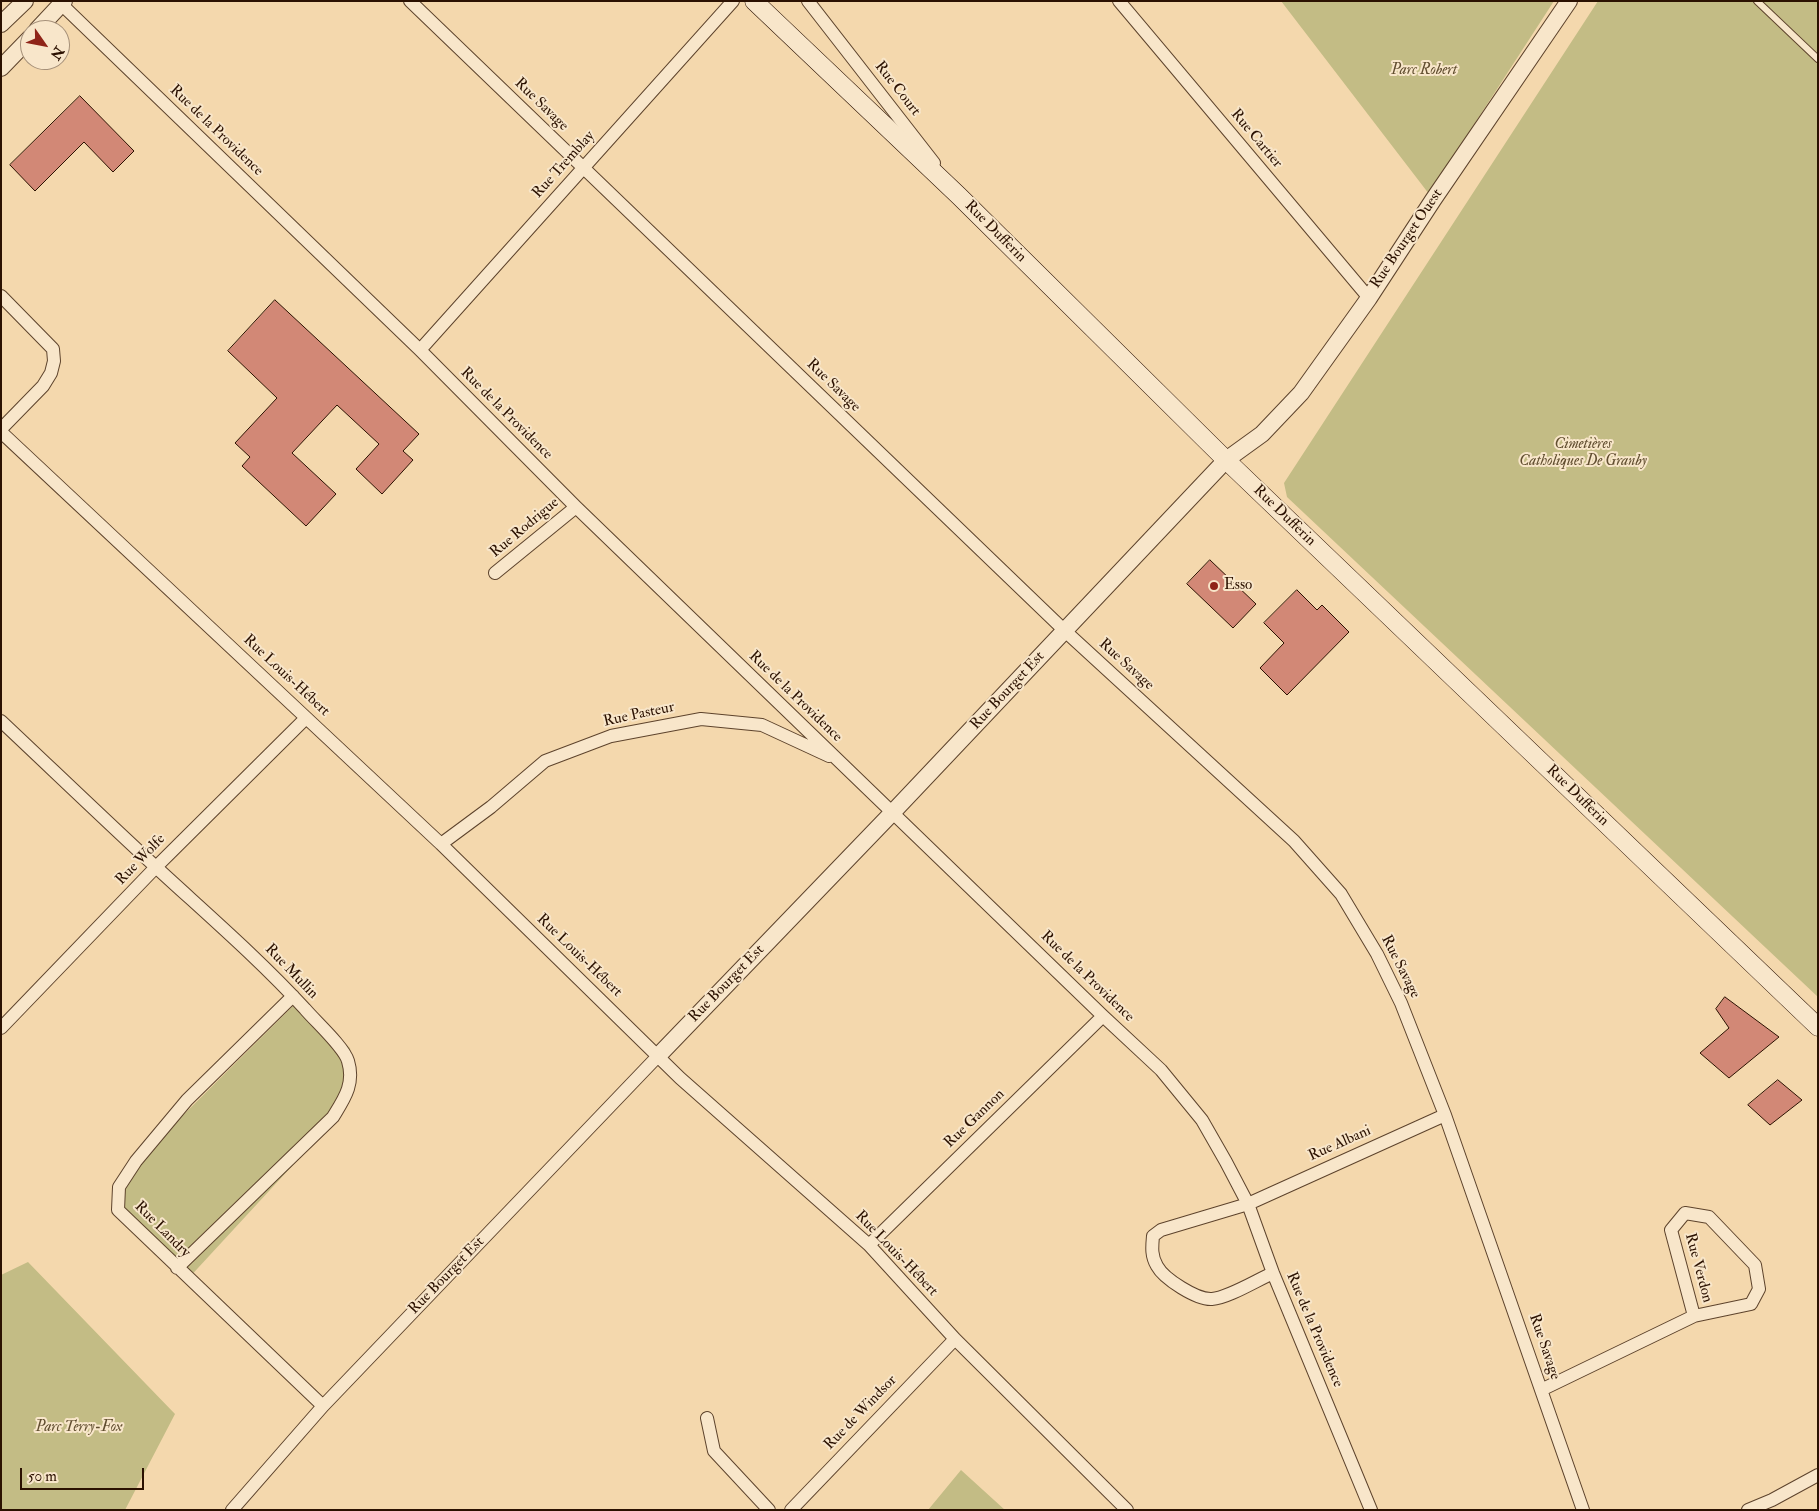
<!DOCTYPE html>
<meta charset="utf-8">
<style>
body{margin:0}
#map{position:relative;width:1819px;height:1511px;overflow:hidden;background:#f4d8ad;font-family:"IM FELL Double Pica",serif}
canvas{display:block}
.frame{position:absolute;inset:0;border:2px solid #2b1101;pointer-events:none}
.north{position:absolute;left:20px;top:20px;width:50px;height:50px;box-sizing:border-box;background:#f8e6ca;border:1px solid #a6917a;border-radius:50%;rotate:123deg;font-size:14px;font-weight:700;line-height:20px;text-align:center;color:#2b1101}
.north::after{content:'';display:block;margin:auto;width:18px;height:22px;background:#8f2418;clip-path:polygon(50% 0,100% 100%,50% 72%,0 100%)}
.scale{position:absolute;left:20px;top:1468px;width:124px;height:22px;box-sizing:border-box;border:2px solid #2b1101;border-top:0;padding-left:6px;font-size:15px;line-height:18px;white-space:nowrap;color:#2b1101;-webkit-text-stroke:4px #f8e6ca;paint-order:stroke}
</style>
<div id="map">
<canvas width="1819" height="1511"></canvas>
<div class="frame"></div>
<div class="north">N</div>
<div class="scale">50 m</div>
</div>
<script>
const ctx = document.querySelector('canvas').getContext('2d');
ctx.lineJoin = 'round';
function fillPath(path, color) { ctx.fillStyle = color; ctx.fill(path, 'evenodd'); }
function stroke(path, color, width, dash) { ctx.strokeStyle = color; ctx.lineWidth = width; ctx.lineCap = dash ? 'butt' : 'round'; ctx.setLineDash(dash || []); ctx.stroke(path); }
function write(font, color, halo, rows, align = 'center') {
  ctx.font = font + ' "IM FELL Double Pica",serif'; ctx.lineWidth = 4; ctx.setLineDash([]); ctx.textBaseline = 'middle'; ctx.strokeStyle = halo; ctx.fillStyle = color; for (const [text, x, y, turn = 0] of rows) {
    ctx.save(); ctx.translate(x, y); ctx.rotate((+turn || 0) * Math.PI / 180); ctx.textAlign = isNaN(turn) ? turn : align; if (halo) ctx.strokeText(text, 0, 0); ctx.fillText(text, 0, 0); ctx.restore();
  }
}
fillPath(new Path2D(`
 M1281,1H1554L1429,194Z
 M1598,1H1818V997L1287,497L1284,483Z
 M297,1002L350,1048L355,1087L341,1113L186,1281L120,1209L112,1193L145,1153Z
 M28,1262L175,1414L125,1510H1V1275Z
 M961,1470L1005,1510H928Z`), '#c3bc85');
const building = new Path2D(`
 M80,96L134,151L113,172L84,142L35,191L10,165Z
 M275,300L419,434L403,451L413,460L382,494L356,469L379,444L337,405L292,453L336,494L306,526L242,466L250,457L235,443L277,398L228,351Z
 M1210,560L1256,604L1233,628L1187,584Z
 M1297,590L1317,610L1322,605L1349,632L1287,695L1260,668L1284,643L1264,623Z
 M1725,997L1779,1037L1729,1078L1700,1053L1729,1028L1716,1009Z
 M1778,1080L1802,1100L1770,1125L1748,1105Z`);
fillPath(building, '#d28876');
stroke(building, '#2b1101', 1);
const service = new Path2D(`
 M1757,1L1818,59`);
const minor = new Path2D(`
 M58,1L420,350L576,507L1103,1016L1161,1070L1202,1120L1226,1162L1248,1204L1273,1273L1371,1510
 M410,1L1065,631L1294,841L1341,894L1377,954L1401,1003L1445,1115L1583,1510
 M808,1L934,163
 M1119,1L1369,298
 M1,296L53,349L54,361L51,373L43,386L1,429
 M420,350L733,1
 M1,432L441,844L680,1078L869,1245L955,1339L1127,1510
 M495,573L576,507
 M1,721C53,770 105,820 158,869C208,915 259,959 305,1009C316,1022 344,1047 348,1061C355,1084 344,1099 333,1117L177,1268
 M441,844L491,807L545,761L611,736L701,719L762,725L829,756
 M293,996L187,1100L136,1161L119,1187L118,1210L323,1406
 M1,1028L156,867L306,718
 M869,1245L1103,1016
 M1273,1273C1257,1280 1228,1298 1212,1299C1197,1300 1164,1279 1157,1266C1151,1256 1152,1247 1153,1236L1161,1230L1248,1204L1445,1115
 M1541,1390L1694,1316L1751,1304L1759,1289L1755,1265L1709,1217L1685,1213L1671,1230L1694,1316
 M707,1418L714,1451L769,1510
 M232,1510L323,1406L658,1056
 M791,1510L955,1339
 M1748,1510L1772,1500L1818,1475`);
const tertiary = new Path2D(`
 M1,24L25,1
 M37,30L64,1
 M1,68L30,38
 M658,1056L893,812L1226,460L1262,434L1301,393L1369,298L1433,200L1569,1`);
const secondary = new Path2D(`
 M754,1L959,196L1226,460L1818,1027`);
stroke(service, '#5d432c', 8);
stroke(minor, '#5d432c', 14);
stroke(tertiary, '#5d432c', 18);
stroke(secondary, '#2b1101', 19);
stroke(service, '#f8e6ca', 6);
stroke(minor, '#f8e6ca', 12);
stroke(tertiary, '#f8e6ca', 16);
stroke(secondary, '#f8e6ca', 18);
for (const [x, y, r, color] of [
 [1214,586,5,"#8f2418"]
]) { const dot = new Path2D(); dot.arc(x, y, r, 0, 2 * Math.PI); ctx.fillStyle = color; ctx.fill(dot); stroke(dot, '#f8e6ca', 2); }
write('italic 15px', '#604d2f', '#f8e6ca', [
 ["Parc Robert",1424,71],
 ["Cimetières",1583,445],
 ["Catholiques De Granby",1583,462],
 ["Parc Terry-Fox",79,1428]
]);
write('15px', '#2b1101', '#f8e6ca', [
 ["Rue Court",897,89,52],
 ["Rue Savage",541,105,44],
 ["Rue de la Providence",216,131,44],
 ["Rue Cartier",1256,139,50],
 ["Rue Tremblay",564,165,-48],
 ["Rue Dufferin",995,232,45],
 ["Rue Bourget Ouest",1407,239,-56],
 ["Rue Savage",833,386,44],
 ["Rue de la Providence",506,414,45],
 ["Rue Dufferin",1284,516,44],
 ["Rue Rodrigue",525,528,-40],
 ["Rue Savage",1126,665,42],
 ["Rue Louis-Hébert",286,676,43],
 ["Rue Bourget Est",1008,691,-47],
 ["Rue de la Providence",795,697,44],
 ["Rue Pasteur",639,715,-12],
 ["Rue Dufferin",1577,796,44],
 ["Rue Wolfe",141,860,-46],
 ["Rue Louis-Hébert",579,956,44],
 ["Rue Savage",1400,967,63],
 ["Rue Mullin",291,972,46],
 ["Rue de la Providence",1087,977,44],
 ["Rue Bourget Est",727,984,-46],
 ["Rue Gannon",975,1119,-44],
 ["Rue Albani",1340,1144,-24],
 ["Rue Landry",162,1230,45],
 ["Rue Louis-Hébert",896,1254,46],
 ["Rue Verdon",1698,1268,75],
 ["Rue Bourget Est",447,1276,-46],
 ["Rue de la Providence",1314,1330,67],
 ["Rue Savage",1544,1347,71],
 ["Rue de Windsor",861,1413,-46]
]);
write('15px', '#2b1101', '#f8e6ca', [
 ["Esso",1224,586]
], 'left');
</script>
